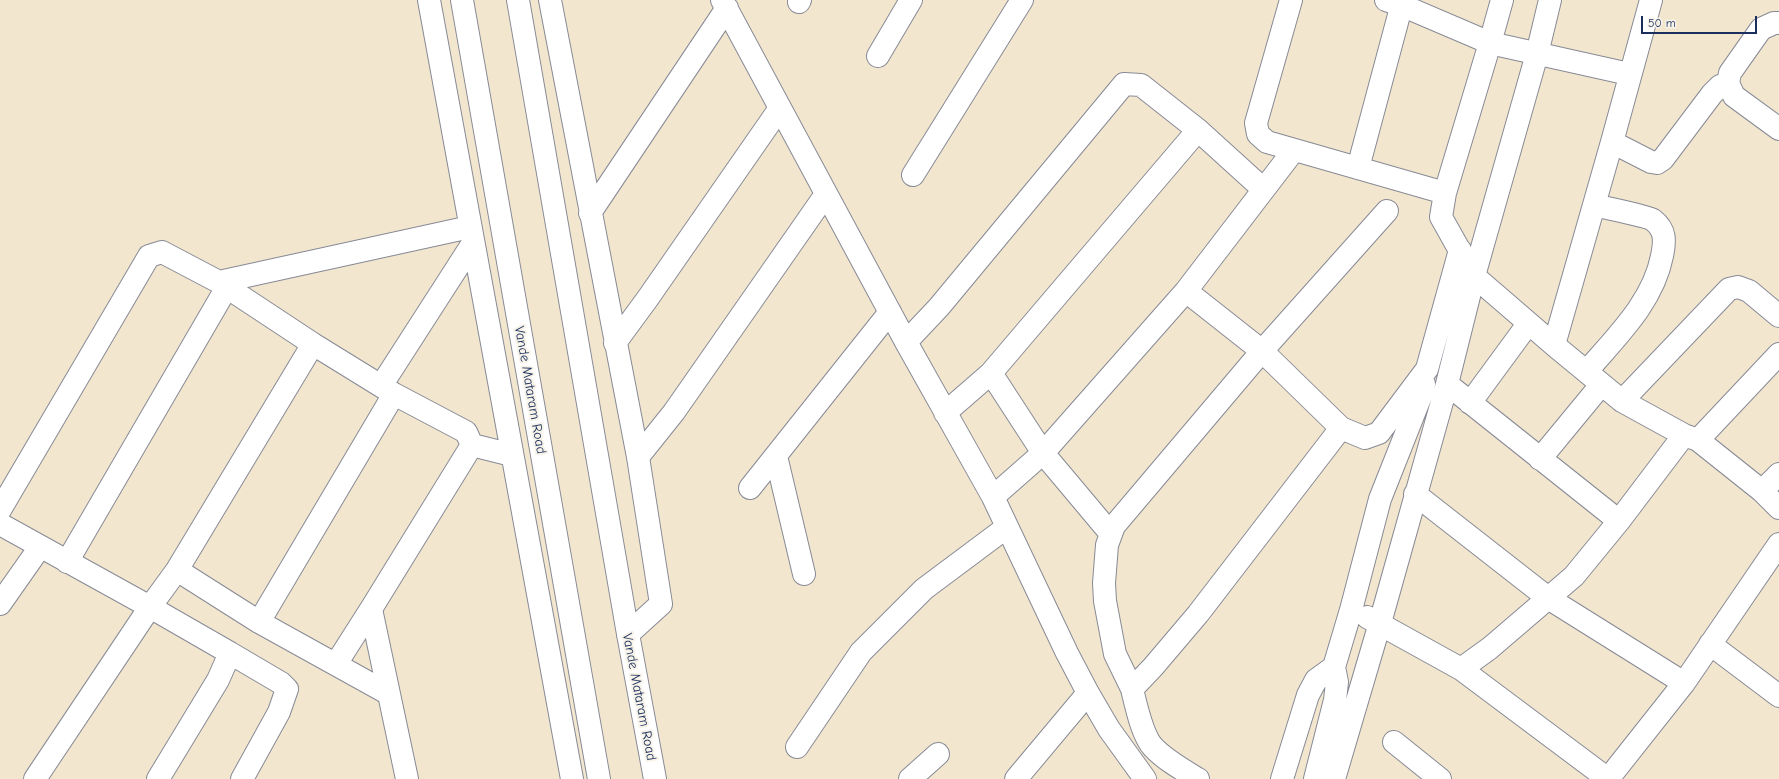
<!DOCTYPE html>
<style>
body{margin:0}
#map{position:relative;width:1779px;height:779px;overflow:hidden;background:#f3e6ce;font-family:"Comic Neue",sans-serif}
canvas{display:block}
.scale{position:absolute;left:1641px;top:16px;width:116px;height:18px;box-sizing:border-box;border:2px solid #1b2f5e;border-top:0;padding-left:5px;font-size:12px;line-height:14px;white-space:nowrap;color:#1b2f5e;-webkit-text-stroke:3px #f7f3e8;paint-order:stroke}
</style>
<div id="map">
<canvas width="1779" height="779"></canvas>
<div class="scale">50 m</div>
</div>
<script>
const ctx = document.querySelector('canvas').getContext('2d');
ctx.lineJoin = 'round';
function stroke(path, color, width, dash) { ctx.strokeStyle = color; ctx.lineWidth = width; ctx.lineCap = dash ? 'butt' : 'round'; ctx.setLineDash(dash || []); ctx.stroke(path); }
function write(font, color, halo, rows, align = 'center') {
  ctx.font = font + ' "Comic Neue",sans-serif'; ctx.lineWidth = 4; ctx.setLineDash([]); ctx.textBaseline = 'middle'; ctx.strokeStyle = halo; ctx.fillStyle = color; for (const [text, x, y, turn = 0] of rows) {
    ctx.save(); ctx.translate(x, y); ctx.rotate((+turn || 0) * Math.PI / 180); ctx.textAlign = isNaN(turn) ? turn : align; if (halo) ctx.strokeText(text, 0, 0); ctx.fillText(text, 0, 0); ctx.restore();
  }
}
const minor = new Path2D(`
 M429,0L572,779
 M550,0L638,457L661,604L628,634
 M722,0L906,342L993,497L1067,653L1088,693L1109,729L1145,779
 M1291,0L1256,123L1258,134L1267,142L1445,193
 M1386,0L1401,5L1490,43L1502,0
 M1651,0L1612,142L1554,345L1622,401L1684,435L1698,440L1762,491L1779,508
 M799,2L800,0
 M1779,23H1774L1761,29L1730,73L1728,83L1734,96L1779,129
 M878,56L911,0
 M1612,142L1651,162L1657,163L1663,159L1712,94L1720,86L1728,83
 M1358,168L1403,0
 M913,175L1022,0
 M590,213L727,8
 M219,282L470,227
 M1186,291L1262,351L1341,428L1365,438L1379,433L1427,369L1460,250
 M906,342L939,307L1124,84L1141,85L1198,130L1263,189
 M615,343L648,298L780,108
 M1554,345L1474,276L1441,217L1445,193L1490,43L1629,74
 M1587,371C1617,336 1653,302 1662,256C1665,241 1666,230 1653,220C1647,216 1605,208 1594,205
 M991,373L1043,453L1111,534
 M1447,384L1619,521
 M381,386L473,243
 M1622,401L1729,289L1738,287L1749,291L1779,316
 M1470,403L1528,324
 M945,413L991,373L1198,130
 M1698,440L1779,354
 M472,445L512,455
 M776,456L804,574
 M638,457L674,412L826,194
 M1540,459L1601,385
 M750,488L890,312
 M1762,491L1779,474
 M1415,494L1548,598L1684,683
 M993,497L1043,453L1186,291L1294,150
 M0,510L149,256L162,252L219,282L313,344L394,394L466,432L472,445L371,609L407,779
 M0,524L150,607L230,653L218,680L158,779
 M67,562L227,287
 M177,570L313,344
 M0,604L40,547
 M1367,617L1461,669
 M259,622L394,394
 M1710,644L1779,696
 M230,653L281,683L287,689L279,712L242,779
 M336,664L371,609
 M1132,689L1115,654L1105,601L1104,583L1107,545L1114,526L1262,351L1387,211
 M1394,742L1440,779
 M797,747L861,652L924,589L1007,527
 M35,779L150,607L177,570L259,622L389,694
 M910,779L938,754
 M1016,779L1088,693
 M1198,779C1183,770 1165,760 1153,747C1142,735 1136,705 1132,689L1153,667L1198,614L1341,428
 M1282,779L1308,695L1316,680L1334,667L1351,610L1380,499L1422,393L1424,384
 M1315,779L1335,700L1337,682L1334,667
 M1334,779L1380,623L1447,384L1474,276L1537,54L1550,0
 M1608,779L1461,669L1490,648L1574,576L1619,521L1684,435
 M1608,779L1684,683L1779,544`);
const major = new Path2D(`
 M462,0L599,779
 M518,0L628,634L655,779`);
stroke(minor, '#878a96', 24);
stroke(major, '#878a96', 24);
stroke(minor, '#fff', 22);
stroke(major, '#fff', 22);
write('14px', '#1b2f5e', '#f7f3e8', [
 ["Vande Mataram Road",530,390,80],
 ["Vande Mataram Road",639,697,79]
]);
</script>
